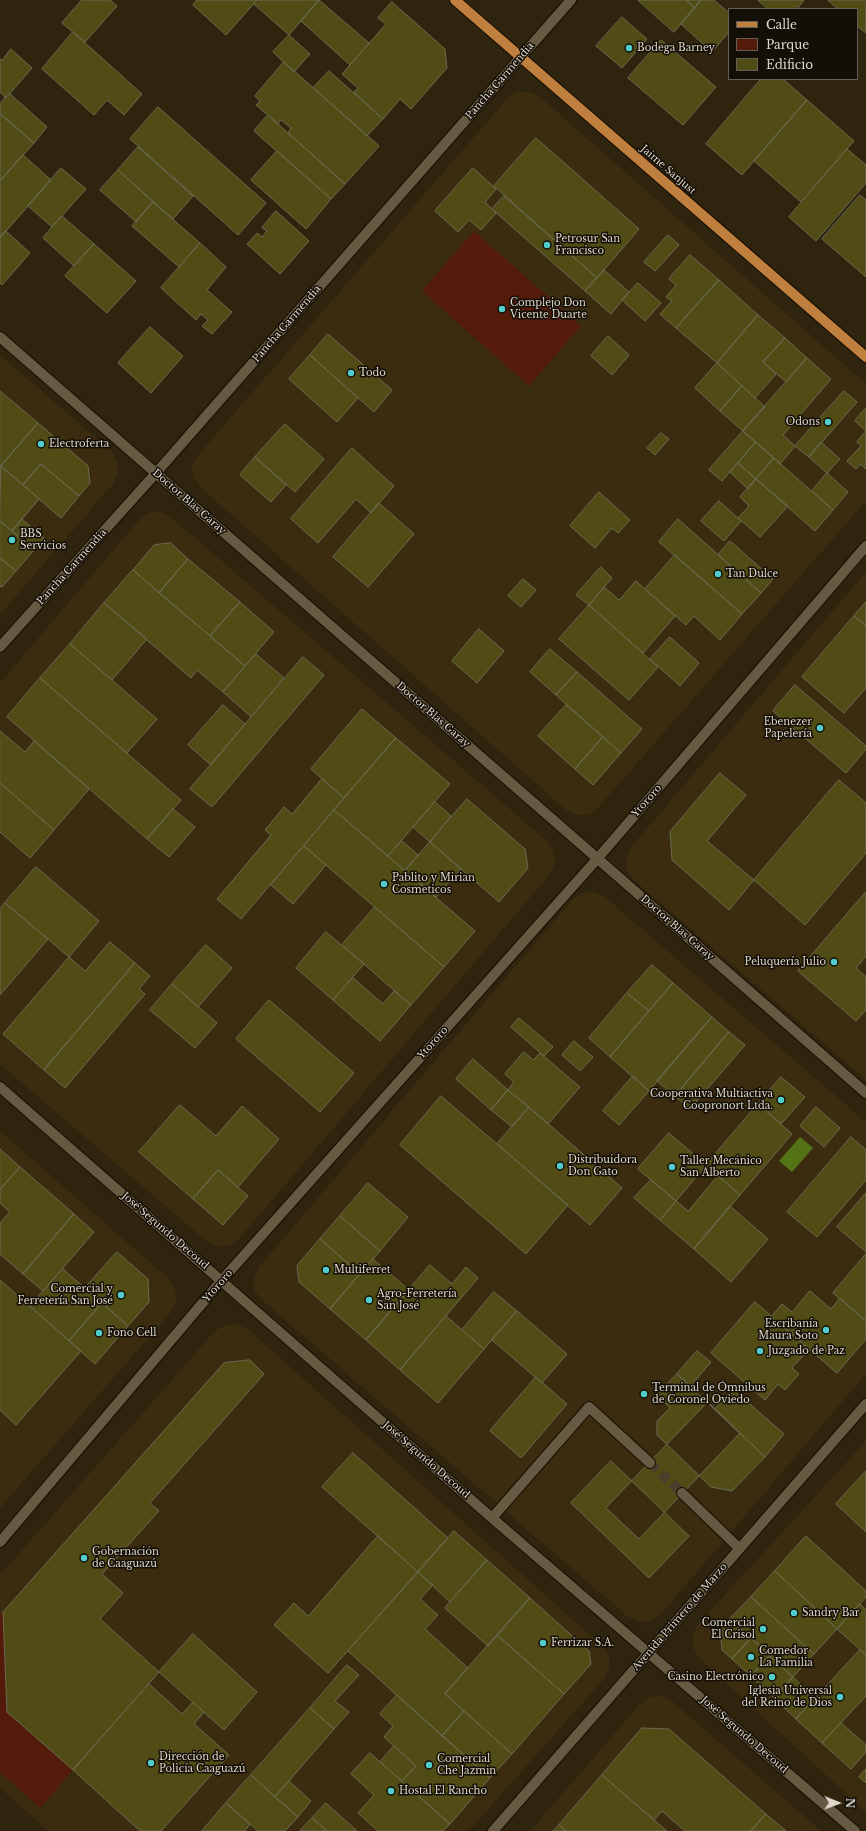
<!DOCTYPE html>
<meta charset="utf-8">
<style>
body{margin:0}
#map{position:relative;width:866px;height:1831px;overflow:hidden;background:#2f240e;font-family:"Libre Baskerville",serif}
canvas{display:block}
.legend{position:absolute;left:728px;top:8px;width:130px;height:72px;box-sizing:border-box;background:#130e06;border:1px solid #645e54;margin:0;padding:5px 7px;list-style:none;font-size:12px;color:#ded7ca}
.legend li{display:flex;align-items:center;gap:8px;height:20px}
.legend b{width:20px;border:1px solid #645e54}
.north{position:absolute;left:818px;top:1783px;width:40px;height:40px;-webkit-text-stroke:3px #130e06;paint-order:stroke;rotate:91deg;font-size:11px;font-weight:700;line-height:16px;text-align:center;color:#ded7ca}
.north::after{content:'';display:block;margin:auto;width:14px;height:18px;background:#ded7ca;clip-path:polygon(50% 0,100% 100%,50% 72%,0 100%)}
</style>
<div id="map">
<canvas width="866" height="1831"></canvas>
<ul class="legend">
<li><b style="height:5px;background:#bf7f3e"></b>Calle</li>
<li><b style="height:11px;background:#541b0b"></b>Parque</li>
<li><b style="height:11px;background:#514c16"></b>Edificio</li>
</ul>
<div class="north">N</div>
</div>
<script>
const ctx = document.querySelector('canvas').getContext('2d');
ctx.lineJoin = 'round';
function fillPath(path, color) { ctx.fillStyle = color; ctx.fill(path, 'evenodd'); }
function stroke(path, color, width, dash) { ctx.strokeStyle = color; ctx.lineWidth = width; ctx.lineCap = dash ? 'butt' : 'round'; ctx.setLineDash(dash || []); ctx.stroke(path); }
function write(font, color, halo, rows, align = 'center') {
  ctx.font = font + ' "Libre Baskerville",serif'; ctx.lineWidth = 3; ctx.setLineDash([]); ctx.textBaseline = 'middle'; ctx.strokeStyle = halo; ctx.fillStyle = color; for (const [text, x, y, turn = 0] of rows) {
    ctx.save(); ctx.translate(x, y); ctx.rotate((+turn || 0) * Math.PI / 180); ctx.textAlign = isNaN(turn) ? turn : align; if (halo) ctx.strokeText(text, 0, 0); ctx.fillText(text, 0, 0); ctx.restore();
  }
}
fillPath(new Path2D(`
 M517,92H529L540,97L866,384V501L598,808L589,815H577L566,810L200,487L193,477L192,465L198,455L507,99Z
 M0,355L111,451L117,461L118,473L113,484L0,615Z
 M161,512L172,518L547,841L554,851L555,863L550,874L239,1239L229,1246H217L206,1241L0,1064V683L139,520L149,513Z
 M866,572V1080L634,880L627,870V857L631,847Z
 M594,892L605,897L866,1122V1374L661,1614L652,1621H639L628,1617L262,1300L254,1290V1278L259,1267L572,900L582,893Z
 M0,1131L169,1279L175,1289L176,1301L171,1312L0,1508Z
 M237,1324L248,1329L602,1646L609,1656V1668L604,1679L469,1831H48L0,1788V1575L215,1331L225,1325Z
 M866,1441V1812L699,1658L693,1647L692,1636L698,1624Z
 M662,1696L672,1701L821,1831H530L640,1704L650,1697Z`), '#3b2c10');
fillPath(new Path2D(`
 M474,231L581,326L529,386L422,291Z
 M3,1612L7,1712L73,1770L40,1808L0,1772V1615Z`), '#541b0b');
fillPath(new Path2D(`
 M800,1137L813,1148L792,1172L779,1161Z`), '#547315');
const building = new Path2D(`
 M82,0H110L117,6L85,42L62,23Z
 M197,0H257L226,35L193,5Z
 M257,0H319L289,35L254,4Z
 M319,0L369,43L350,65L301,21Z
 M638,0H686L695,8L674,32Z
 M686,0H701L695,8Z
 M701,0H714L729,13V32L712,52L681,24Z
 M758,0H804L797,9H768Z
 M828,0H864L866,2V33L857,26V9H838Z
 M392,2L445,49L447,68L411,109L400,99L383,119L354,92L358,88L342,74L386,24L378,18Z
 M622,17L647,39L622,68L596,46Z
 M73,32L142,94L124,115L107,100L94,115L42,69Z
 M289,35L310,54L294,72L273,52Z
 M661,40L716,87L683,125L628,78Z
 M11,49L32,68L6,98L0,92V59L2,60Z
 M284,62L379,146L345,184L288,133L291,128L281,120L278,124L256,105L260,101L255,96Z
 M329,71L383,119L367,136L313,88Z
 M761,79H783L807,100L742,175L706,144Z
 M9,93L47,127L34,143L0,113V104Z
 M807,100L854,141L801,202L754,161Z
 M158,107L266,203L238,235L130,139Z
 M1,115L34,143L0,181V117Z
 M268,115L345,184L331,199L254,131Z
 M536,138L639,229L597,278L494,186Z
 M138,147L193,196L173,219L118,170Z
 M847,149L866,165V183L816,241L789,217Z
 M277,151L331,199L306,229L251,180Z
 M23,155L51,180L0,238V181Z
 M61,168L86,189L52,227L28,206Z
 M473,168L496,189L485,202L496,213L481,230L469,220L458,232L435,211Z
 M118,170L153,202L136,222L100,190Z
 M860,195L866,200V277L822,239Z
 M504,196L597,278L585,291L492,209Z
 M153,202L200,243L179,267L132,226Z
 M276,211L309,241L280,274L247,244L257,233L262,237L267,231L262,228Z
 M62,216L94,244L74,266L43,238Z
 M6,231L30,253L2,285L0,283V238Z
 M668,235L679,245L655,271L644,262Z
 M200,243L226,267L207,290L232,312L212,334L202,326L208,320L201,314L196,320L161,288Z
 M94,244L136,281L107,313L65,276Z
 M690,255L719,280L676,328L660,314L672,301L666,297L676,285L669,279Z
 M604,270L629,292L611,314L585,291Z
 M719,280L758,315L717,363L676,328Z
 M638,283L661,303L645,321L622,300Z
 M758,315L785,338L763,362L776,374L755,398L717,363Z
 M150,327L183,356L151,393L118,363Z
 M328,334L392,390L374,412L310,355Z
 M608,336L629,355L612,375L591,356Z
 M785,338L807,358L786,382L763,362Z
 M310,355L358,398L337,422L289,379Z
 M807,358L831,379L783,435L795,446L780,464L743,431Z
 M717,363L742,386L720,411L695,388Z
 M742,386L765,407L743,431L720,411Z
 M0,391L38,423L1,466L0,465Z
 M844,391L857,402L809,457L795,446Z
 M865,409L866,410V431L855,421Z
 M38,423L88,466L90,483L79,496L41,464L23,485L1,466Z
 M285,424L324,459L295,492L255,457Z
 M743,431L756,442L722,481L709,470Z
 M866,431V469L860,464L856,469L847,461L861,446L857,442Z
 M661,433L669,439L655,455L647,448Z
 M756,442L774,458L756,479L738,463Z
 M821,442L840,459L827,473L809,457Z
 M352,448L394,486L371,513L356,499L318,543L291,519Z
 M255,457L286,485L271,502L240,475Z
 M774,458L833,510L815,531L756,479Z
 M738,463L756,479L748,489L730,472Z
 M41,464L79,496L61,518L23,485Z
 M1,466L39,499L12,531L0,521Z
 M827,473L848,492L833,510L812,491Z
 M756,479L788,506L760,537L738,518L749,506L740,497Z
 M599,492L630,520L618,533L612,528L595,548L570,526Z
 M719,501L741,521L724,541L701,521Z
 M379,503L414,534L368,587L333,557Z
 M22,519L44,538L34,550L12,531Z
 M678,519L761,593L742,614L659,542Z
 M0,521L34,550L16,571L0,558Z
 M730,541L773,579L761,593L718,555Z
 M171,543L188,559L159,593L133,570L154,545Z
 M675,555L742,614L720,640L694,616L686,625L645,589Z
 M0,558L16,571L2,587L0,586Z
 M188,559L240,602L210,636L159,593Z
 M601,567L612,578L589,605L576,595Z
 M133,570L245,666L223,692L197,670L191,678L104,603Z
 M523,579L536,590L521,607L508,596Z
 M636,581L675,616L643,653L589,605L604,587L619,600Z
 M240,602L274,632L245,666L210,636Z
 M866,602V626L854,616Z
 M104,603L147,639L112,680L70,644Z
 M589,605L658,667L629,700L559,639Z
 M854,616L866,626V688L844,713L802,677Z
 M479,629L504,651L477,683L452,661Z
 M670,637L699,663L680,686L650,659Z
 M70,644L157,719L127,753L40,678Z
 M550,649L577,672L556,695L530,672Z
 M256,654L284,678L251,717L223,692Z
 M303,657L324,675L212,807L190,789Z
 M577,672L642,729L621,753L556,695Z
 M40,678L181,800L147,839L7,717Z
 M795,685L866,746V749L846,773L773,711Z
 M223,705L245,724L211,765L188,745Z
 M566,705L603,737L575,769L538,736Z
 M362,709L396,738L344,798L311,769Z
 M0,731L25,752L34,741L89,789L54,830L0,783Z
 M603,737L621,753L593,785L575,769Z
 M396,738L450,784L388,856L334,810Z
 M720,773L746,795L707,841L754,880L729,910L672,860L670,832Z
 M322,779L344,798L241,919L217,899L271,835L265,830L284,807L292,814Z
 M839,780L866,803V853L805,925L754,880Z
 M0,783L54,830L30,858L0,832Z
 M467,799L525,849L528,868L499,902L430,842Z
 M435,802L451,816L430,842L413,827Z
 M173,809L195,827L169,857L147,839Z
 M334,810L475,931L444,967L304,846Z
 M402,841L418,855L405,871L388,856Z
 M430,842L461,869L436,897L405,871Z
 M304,846L326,865L293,904L271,885Z
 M36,867L99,921L69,957L5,903Z
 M866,892V956L856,968L866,977V1010L856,1021L798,971Z
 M5,903L48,939L0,995V909Z
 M375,907L444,967L411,1005L342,945Z
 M326,932L364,964L333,1000L296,968Z
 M110,942L135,963L44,1070L3,1034L69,957L85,971Z
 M206,945L232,968L198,1007L172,984Z
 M135,963L150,976L139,989L145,994L65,1088L44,1070Z
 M652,965L673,983L649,1011L627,993Z
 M353,978L383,1004L394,991L411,1005L380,1041L333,1000Z
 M673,983L712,1017L649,1091L610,1057Z
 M172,984L217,1023L195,1048L150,1010Z
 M627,993L649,1011L610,1057L589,1038Z
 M269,1000L354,1073L320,1112L236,1039Z
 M712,1017L729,1032L675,1096L657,1081Z
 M519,1018L553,1047L544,1056L511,1027Z
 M729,1032L745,1045L690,1109L675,1096Z
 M574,1041L593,1057L580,1071L562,1055Z
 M524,1052L533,1060L540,1053L580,1087L548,1124L508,1090L514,1082L505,1074Z
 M473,1059L508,1090L491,1110L456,1079Z
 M633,1076L649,1091L619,1125L603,1111Z
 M781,1077L805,1097L781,1124L758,1104Z
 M508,1090L529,1107L512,1127L491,1110Z
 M441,1096L568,1205L526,1254L400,1145Z
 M758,1104L792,1134L740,1195L706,1165Z
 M180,1105L216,1136L242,1106L279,1139L238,1187L218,1170L193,1199L139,1152Z
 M529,1107L622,1188L590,1225L497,1144Z
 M816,1107L840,1128L824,1147L800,1126Z
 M669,1133L706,1165L676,1201L638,1169Z
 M851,1137L866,1150V1180L817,1237L787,1212Z
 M0,1149L20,1167L0,1190Z
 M20,1167L74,1214L23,1274L0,1254V1223L10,1212L0,1203V1190Z
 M218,1170L248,1196L223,1225L193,1199Z
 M718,1176L740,1195L694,1249L660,1220L676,1201L688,1211Z
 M651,1180L676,1201L660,1220L634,1198Z
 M368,1183L408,1217L380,1251L340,1216Z
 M866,1193V1252L837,1227Z
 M730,1206L768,1239L731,1282L694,1249Z
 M74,1214L94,1232L43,1291L23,1274Z
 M340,1216L380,1251L360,1274L320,1239Z
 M320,1239L360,1274L330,1309L299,1282L297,1266Z
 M117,1252L148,1279L149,1302L128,1326L85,1288Z
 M866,1254V1321L833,1293Z
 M373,1259L409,1290L366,1340L330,1309Z
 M430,1265L452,1284L466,1267L478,1278L400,1370L366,1340Z
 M63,1269L102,1303L69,1341L30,1306Z
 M0,1280L81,1351L16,1425L0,1410Z
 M810,1291L831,1309L840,1298L866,1321V1339L837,1373L771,1317L782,1304L792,1312Z
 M494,1292L517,1311L484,1349L462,1330Z
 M755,1302L809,1349L792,1368L799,1374L785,1390L778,1384L765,1400L711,1353Z
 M102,1303L128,1326L95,1364L69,1341Z
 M517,1311L567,1354L542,1383L492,1340Z
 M446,1316L484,1349L438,1403L400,1370Z
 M697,1351L711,1362L691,1386L677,1374Z
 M250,1360L264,1374L150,1503L159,1511L102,1574L123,1593L100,1619L159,1672L73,1770L7,1712L3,1612L224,1363Z
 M677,1374L765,1457L732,1491L711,1487L657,1435V1421L670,1408L657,1395Z
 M536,1377L567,1404L521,1458L490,1431Z
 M733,1389L784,1434L765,1457L715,1409Z
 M708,1402L740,1433L639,1539L606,1508Z
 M353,1453L448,1538L418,1572L322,1487Z
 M611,1461L689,1536L649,1578L571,1503Z
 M866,1471V1532L836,1504Z
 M454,1531L487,1560L450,1602L418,1572Z
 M378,1536L418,1572L328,1673L274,1625L294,1603L308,1616Z
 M806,1536L866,1591V1597L837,1629L775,1571Z
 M487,1560L530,1598L488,1646L445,1608Z
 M775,1571L837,1629L814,1654L751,1597Z
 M418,1572L433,1585L420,1599L438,1615L425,1629L468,1668L445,1694L464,1711L442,1736L348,1651Z
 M751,1597L814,1654L793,1677L730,1619Z
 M530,1598L589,1651L591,1664L564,1694L497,1635Z
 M860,1604L866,1610V1655L837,1629Z
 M730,1619L751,1638L732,1659L722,1650L720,1630Z
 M193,1634L257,1692L224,1730L159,1672Z
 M497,1635L564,1694L512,1754L445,1694Z
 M751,1638L770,1656L751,1676L732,1659Z
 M860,1650L866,1655V1696L822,1743L796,1719Z
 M770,1656L793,1677L774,1698L751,1676Z
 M347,1665L359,1675L335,1701L349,1712L334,1729L310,1708Z
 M793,1677L815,1698L796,1719L774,1698Z
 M149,1684L182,1714L193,1702L204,1712L194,1724L229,1755L161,1831H140L73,1770Z
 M397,1695L490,1778L450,1824L402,1781L416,1766L384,1737L393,1726L380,1714Z
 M310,1708L334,1729L275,1797L251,1775Z
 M464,1711L512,1754L490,1778L442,1736Z
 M841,1723L866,1745V1752L851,1769L822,1743Z
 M642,1728L669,1729L766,1814L751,1831H685L662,1811L654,1820L602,1775Z
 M394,1746L416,1766L402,1781L380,1762Z
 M370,1753L450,1824L443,1831H378L358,1813L374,1795L351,1774Z
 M866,1769V1783L859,1777Z
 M251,1775L298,1817L285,1831H258L226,1803Z
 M602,1775L654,1820L667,1831H566L559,1825Z
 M289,1781L311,1801L298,1817L275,1797Z
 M226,1803L250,1824L245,1831H202Z
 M326,1803L357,1831H327L312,1818Z
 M766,1814L786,1831H751Z
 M312,1818L327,1831H300Z
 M559,1825L566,1831H553Z`);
fillPath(building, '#514c16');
stroke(building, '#6b6a50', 1);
stroke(new Path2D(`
 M650,1463L682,1493`), '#493f2a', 10, [10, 5]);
const minor = new Path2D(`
 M0,337L866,1093
 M0,647L156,473L571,0
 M0,1087L492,1518L855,1831
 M682,1493L739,1548
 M492,1518L589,1407L650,1463
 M0,1542L222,1280L598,858L866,546
 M493,1831L866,1404`);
const major = new Path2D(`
 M455,0L866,357`);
stroke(minor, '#170c00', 12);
stroke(major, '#170c00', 12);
stroke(minor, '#665a43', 10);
stroke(major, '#bf7f3e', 10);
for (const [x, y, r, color] of [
 [629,48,4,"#52cdcc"],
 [547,245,4,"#52cdcc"],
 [502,309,4,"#52cdcc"],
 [351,373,4,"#52cdcc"],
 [828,422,4,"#52cdcc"],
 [41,444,4,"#52cdcc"],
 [12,540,4,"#52cdcc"],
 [718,574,4,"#52cdcc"],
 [820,728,4,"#52cdcc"],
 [384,884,4,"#52cdcc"],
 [834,962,4,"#52cdcc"],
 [781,1100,4,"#52cdcc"],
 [560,1166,4,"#52cdcc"],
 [672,1167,4,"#52cdcc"],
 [326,1270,4,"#52cdcc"],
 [121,1295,4,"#52cdcc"],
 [369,1300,4,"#52cdcc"],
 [826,1330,4,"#52cdcc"],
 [99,1333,4,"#52cdcc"],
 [760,1351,4,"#52cdcc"],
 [644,1394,4,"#52cdcc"],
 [84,1558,4,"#52cdcc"],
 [794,1613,4,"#52cdcc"],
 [763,1629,4,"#52cdcc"],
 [543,1643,4,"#52cdcc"],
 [751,1657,4,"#52cdcc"],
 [772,1677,4,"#52cdcc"],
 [840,1697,4,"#52cdcc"],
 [151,1763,4,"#52cdcc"],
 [429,1765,4,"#52cdcc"],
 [391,1791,4,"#52cdcc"]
]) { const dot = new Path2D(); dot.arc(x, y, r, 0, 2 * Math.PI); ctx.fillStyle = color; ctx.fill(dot); stroke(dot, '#130e06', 1.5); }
write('10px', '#ded7ca', '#130e06', [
 ["Bodega Barney",637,48],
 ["Petrosur San",555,239],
 ["Francisco",555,251],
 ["Complejo Don",510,303],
 ["Vicente Duarte",510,315],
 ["Todo",359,373],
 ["Odons",820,422,"right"],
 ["Electroferta",49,444],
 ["BBS",20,534],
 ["Servicios",20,546],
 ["Tan Dulce",726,574],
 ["Ebenezer",812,722,"right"],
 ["Papelería",812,734,"right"],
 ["Pablito y Mirian",392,878],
 ["Cosmeticos",392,890],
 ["Peluquería Julio",826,962,"right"],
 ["Cooperativa Multiactiva",773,1094,"right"],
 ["Coopronort Ltda.",773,1106,"right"],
 ["Distribuidora",568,1160],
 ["Don Gato",568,1172],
 ["Taller Mecánico",680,1161],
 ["San Alberto",680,1173],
 ["Multiferret",334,1270],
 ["Comercial y",113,1289,"right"],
 ["Ferretería San José",113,1301,"right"],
 ["Agro-Ferretería",377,1294],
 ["San José",377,1306],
 ["Escribanía",818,1324,"right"],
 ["Maura Soto",818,1336,"right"],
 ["Fono Cell",107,1333],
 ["Juzgado de Paz",768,1351],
 ["Terminal de Ómnibus",652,1388],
 ["de Coronel Oviedo",652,1400],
 ["Gobernación",92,1552],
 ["de Caaguazú",92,1564],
 ["Sandry Bar",802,1613],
 ["Comercial",755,1623,"right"],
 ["El Crisol",755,1635,"right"],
 ["Ferrizar S.A.",551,1643],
 ["Comedor",759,1651],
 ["La Familia",759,1663],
 ["Casino Electrónico",764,1677,"right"],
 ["Iglesia Universal",832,1691,"right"],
 ["del Reino de Dios",832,1703,"right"],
 ["Dirección de",159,1757],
 ["Policía Caaguazú",159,1769],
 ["Comercial",437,1759],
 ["Che Jazmin",437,1771],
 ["Hostal El Rancho",399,1791]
], 'left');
write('10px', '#ded7ca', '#130e06', [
 ["Pancha Garmendia",500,81,-49],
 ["Jaime Sanjust",668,170,41],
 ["Pancha Garmendia",287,324,-49],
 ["Doctor Blas Garay",189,502,41],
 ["Pancha Garmendia",72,567,-48],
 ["Doctor Blas Garay",433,715,41],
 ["Ytororo",647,801,-49],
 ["Doctor Blas Garay",677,928,41],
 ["Ytororo",433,1043,-48],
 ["José Segundo Decoud",165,1231,41],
 ["Ytororo",218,1286,-49],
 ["José Segundo Decoud",426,1460,41],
 ["Avenida Primero de Marzo",680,1617,-49],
 ["José Segundo Decoud",744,1735,41]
]);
</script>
